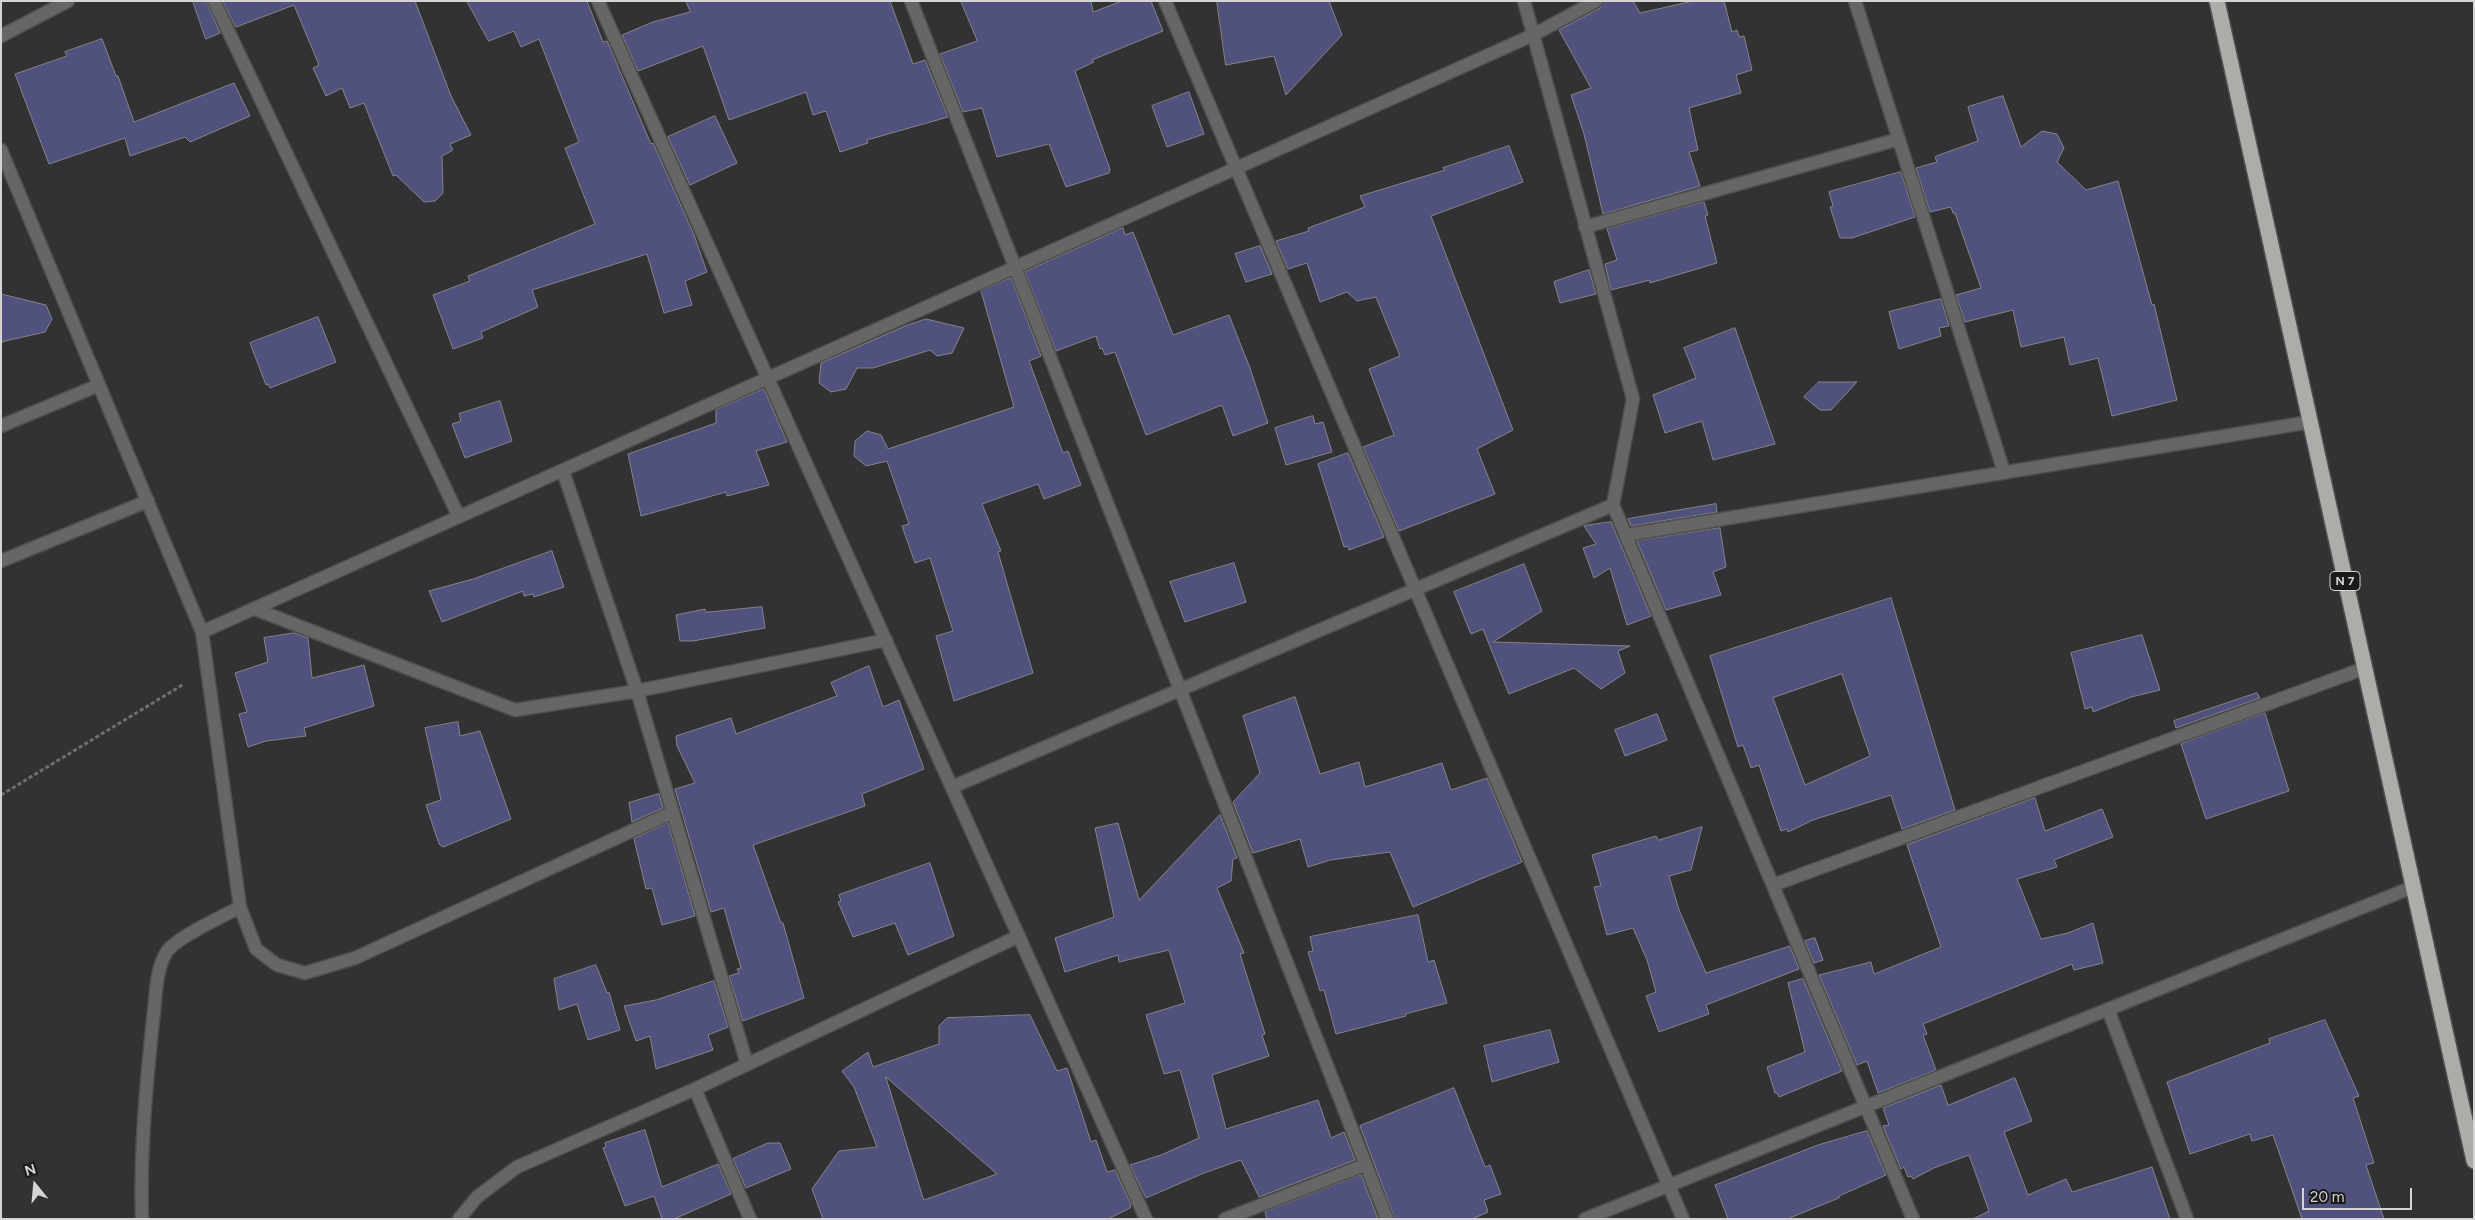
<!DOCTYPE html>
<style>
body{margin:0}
#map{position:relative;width:2475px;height:1220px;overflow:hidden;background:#323234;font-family:Figtree,sans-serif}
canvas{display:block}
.frame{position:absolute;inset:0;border:2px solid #d4d4d5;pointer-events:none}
.north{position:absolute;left:10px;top:1160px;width:50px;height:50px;-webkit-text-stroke:4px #1a1a1b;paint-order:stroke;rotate:343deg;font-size:14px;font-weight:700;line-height:20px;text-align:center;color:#d4d4d5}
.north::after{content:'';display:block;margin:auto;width:18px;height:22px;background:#d4d4d5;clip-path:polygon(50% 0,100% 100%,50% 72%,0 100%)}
.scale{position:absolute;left:2302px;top:1188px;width:110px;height:22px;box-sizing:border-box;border:2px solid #d4d4d5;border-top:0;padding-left:6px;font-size:15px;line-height:18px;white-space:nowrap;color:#d4d4d5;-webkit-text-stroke:4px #1a1a1b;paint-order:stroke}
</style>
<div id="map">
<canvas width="2475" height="1220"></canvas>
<div class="frame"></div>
<div class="north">N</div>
<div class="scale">20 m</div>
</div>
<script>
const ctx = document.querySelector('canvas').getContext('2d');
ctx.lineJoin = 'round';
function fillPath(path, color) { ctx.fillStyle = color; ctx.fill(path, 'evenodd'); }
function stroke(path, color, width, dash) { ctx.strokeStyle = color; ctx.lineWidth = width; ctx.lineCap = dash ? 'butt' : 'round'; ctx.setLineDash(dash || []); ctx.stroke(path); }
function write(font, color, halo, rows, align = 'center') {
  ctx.font = font + ' Figtree,sans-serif'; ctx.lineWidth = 4.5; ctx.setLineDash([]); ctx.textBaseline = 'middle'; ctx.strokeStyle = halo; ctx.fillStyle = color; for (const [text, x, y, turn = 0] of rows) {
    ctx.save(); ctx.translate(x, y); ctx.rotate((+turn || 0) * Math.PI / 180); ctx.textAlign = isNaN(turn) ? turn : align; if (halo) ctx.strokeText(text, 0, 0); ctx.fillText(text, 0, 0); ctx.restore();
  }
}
const building = new Path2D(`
 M193,1H206L220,33L206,39Z
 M223,1H415L451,96L471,135L450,144L453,150L442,156L443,193L435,201L424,202L396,175L393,176L364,103L350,108L342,88L326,96L313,68L319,65L294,5L236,27Z
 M467,1H587L603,42L607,41L651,144L653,143L694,235L707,272L685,281L692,305L664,313L647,254L532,290L538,307L481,332L483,338L453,349L433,295L470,281L468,276L595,224L565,148L579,142L539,39L521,47L514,31L489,41Z
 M686,1H890L913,64L925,60L948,117L867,140L868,143L840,152L826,111L813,115L806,92L729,120L703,46L638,71L622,35L653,22L690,12Z
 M961,1H1091L1093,12L1122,1H1151L1163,31L1092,60L1094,62L1075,71L1110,169L1109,173L1066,187L1049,144L997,157L982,108L963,112L940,54L977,41Z
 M1217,1H1329L1342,35L1286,95L1274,56L1226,65Z
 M1604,1H1633L1640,13L1693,1H1724L1732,32L1737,30L1739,37L1744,36L1752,70L1736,75L1741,93L1689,108L1698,150L1689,152L1700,186L1603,214L1584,134L1571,95L1591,88L1559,30L1600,8Z
 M102,39L116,76H118L134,122L234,83L250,116L190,142L185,137L130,156L125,138L49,164L15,74L67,56L65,52Z
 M1189,92L1204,134L1167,147L1152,106Z
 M2003,96L2021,147L2042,131L2057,134L2064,148L2057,162L2086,190L2118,181L2152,305L2154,304L2177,400L2112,416L2098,358L2070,365L2064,337L2021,347L2013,310L1965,322L1956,295L1981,288L1955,213H1953L1951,207L1930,212L1916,168L1937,162L1935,157L1939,155L1978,141L1968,107Z
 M715,116L737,163L690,185L668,137Z
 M1509,146L1523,182L1431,216L1513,430L1477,449L1495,494L1399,531L1363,447L1394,435L1369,369L1400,356L1376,297L1357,301L1347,292L1320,302L1307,263L1288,269L1276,241L1309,231L1308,228L1365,207L1360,196L1445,170L1443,168Z
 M1901,172L1915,217L1852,238H1840L1830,207L1833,206L1829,192Z
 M1704,202L1708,215L1705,216L1717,263L1650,283V280L1611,290L1605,264L1617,260L1607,229Z
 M1123,228L1125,235L1133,232L1173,335L1229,315L1250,368L1268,423L1233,436L1222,405L1146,435L1115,352L1105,355L1102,348L1100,349L1096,336L1056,351L1025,272Z
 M1260,246L1272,274L1246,282L1235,254Z
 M1589,270L1596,294L1560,303L1554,282Z
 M1011,278L1041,356L1029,361L1063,453L1068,451L1081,485L1044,499L1038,484L982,504L1001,551L998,552L1033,673L954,701L936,636L953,631L930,558L915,563L902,526L909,524L887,461L866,466L854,456L855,441L867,431L881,435L888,449L1014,407L981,291Z
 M1,294L46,305L52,319L45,332L1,342Z
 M1941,299L1949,326L1939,328L1941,336L1899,349L1889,312Z
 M318,317L336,362L270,388L268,384L266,385L250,343Z
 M926,319L964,328L952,353L937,356L930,350L873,368H857L846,389L831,392L819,383L821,363L905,326Z
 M1735,328L1775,444L1713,460L1702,421L1665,433L1653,395L1696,378L1684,348Z
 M1819,382H1857L1831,410H1820L1804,397Z
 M764,389L787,442L756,451L769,485L727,496L726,492L641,516L628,454L716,423V410Z
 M500,401L512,441L465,458L452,424L461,421L459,414Z
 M1313,416L1315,424L1323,422L1332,452L1286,465L1275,428Z
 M1348,453L1384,537L1349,550L1348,546L1344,547L1318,464Z
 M1716,504L1717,512L1631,526L1628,519Z
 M1611,522L1651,616L1627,625L1610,568L1594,578L1583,548L1596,544L1584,526Z
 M1720,528L1726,567L1713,572L1721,595L1666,610L1637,541Z
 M552,551L564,587L534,597L533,594L524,596L523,591L442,622L429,591L473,579Z
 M1234,563L1246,602L1185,622L1170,582Z
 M1524,564L1542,611L1493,642L1630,646L1618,651L1625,673L1601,689L1574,668L1509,694L1483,629L1471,634L1454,592Z
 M1891,598L1955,810L1902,829L1891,795L1813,820L1788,832L1787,829L1781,831L1759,765L1751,768L1743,745L1738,747L1710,656ZM1842,674L1870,756L1805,785L1773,698Z
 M762,607L765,628L693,641H680L676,615L705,609L706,612Z
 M294,633L308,638L312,678L364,665L374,706L304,728L306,736L266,741L248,747L239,714L247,712L235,673L268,662L264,638Z
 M2142,635L2160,690L2131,697L2093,712L2092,707L2085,709L2071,653Z
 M869,666L883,707L899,700L924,769L862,794L865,806L753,845L781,923H783L804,998L743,1021L729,976L739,973L737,969L741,968L724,908L711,912L675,789L695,783L677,746L676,736L731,718L736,734L837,696L831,683Z
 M2257,693L2260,698L2176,728L2174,721Z
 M1295,697L1320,774L1359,762L1365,787L1442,763L1451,790L1487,778L1522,862L1413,907L1390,852L1330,860L1308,867L1300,839L1253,853L1233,802L1260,773L1243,716Z
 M2265,713L2289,791L2206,819L2181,744Z
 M1657,714L1667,740L1625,756L1615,730Z
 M458,722L460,736L480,731L511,819L443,847L439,844L426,805L441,800L425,728Z
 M659,794L663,808L632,822L629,803Z
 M2035,798L2045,831L2102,809L2113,837L2054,860L2057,867L2017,879L2041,939L2068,933L2093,923L2103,963L2074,970L2072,964L1923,1024L1927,1034L1923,1035L1936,1070L1878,1093L1867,1061L1857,1065L1819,975L1871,962L1874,974L1941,947L1907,845Z
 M1220,815L1237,858L1233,859L1231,881L1217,888L1244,953L1240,954L1265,1034L1262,1035L1269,1056L1212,1075L1226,1129L1318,1100L1331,1138L1344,1132L1355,1160L1259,1197L1241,1160L1204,1173L1146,1198L1130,1165L1161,1155L1199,1138L1180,1070L1164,1074L1146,1015L1185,1003L1169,950L1119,962L1118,955L1065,972L1055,938L1114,917L1095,828L1118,823L1139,900Z
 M668,823L695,916L662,925L652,888L646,889L634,839Z
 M1702,827L1691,870L1669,876L1679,910L1706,973L1790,946L1799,969L1706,1005L1709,1014L1659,1032L1646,996L1656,992L1647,960L1633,928L1607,935L1594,887L1601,886L1592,855L1656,836L1658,840Z
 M930,863L954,936L908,955L895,923L853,937L838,902L841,901L839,895Z
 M1418,915L1428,962L1434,960L1447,1003L1405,1014L1406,1016L1336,1034L1324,990L1320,991L1308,952L1313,951L1310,937Z
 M1815,938L1823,960L1814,963L1805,941Z
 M596,965L607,993L609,992L620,1030L588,1040L577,1004L559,1010L554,979Z
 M1803,979L1842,1071L1779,1097L1777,1093H1775L1767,1067L1805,1052L1788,983Z
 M714,981L728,1027L708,1035L713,1050L656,1069L650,1036L636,1041L624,1006L656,1000Z
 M1030,1015L1057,1071L1067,1068L1091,1142L1096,1140L1107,1172L1115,1170L1131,1205L1130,1208L1108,1219H823L812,1189L839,1151L877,1147L854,1087L842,1071L868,1052L873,1067L939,1044V1026L947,1018ZM886,1077L997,1174L924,1200Z
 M2325,1020L2359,1096L2353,1098L2374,1163L2366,1165L2384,1219H2302L2273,1135L2252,1141L2250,1134L2190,1154L2167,1082L2270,1043L2269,1039Z
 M1550,1030L1559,1062L1492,1082L1484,1046Z
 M2015,1078L2032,1121L2004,1132L2028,1195L2066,1179L2072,1192L2152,1167L2170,1219H1973L1989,1211L1969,1155L1934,1168L1913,1179L1911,1176L1908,1177L1904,1167L1901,1169L1883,1126L1889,1125L1883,1108L1941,1085L1948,1105Z
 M1454,1088L1485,1167L1490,1165L1501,1194L1484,1200L1488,1212L1472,1219H1395L1360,1126Z
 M645,1130L662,1187L718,1164L731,1194L674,1219H662L654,1196L625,1206L603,1148L606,1147L605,1143Z
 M1867,1131L1886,1175L1839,1196V1198L1787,1219H1728L1715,1185L1818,1145Z
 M768,1143H780L791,1169L746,1188L733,1159Z
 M1361,1175L1378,1219H1267L1265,1212Z`);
fillPath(building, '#50527d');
stroke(building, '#848587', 1);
const minor = new Path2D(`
 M214,1L459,517
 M598,1L1146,1219
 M911,1L1387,1219
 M1165,1L1683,1219
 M1524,1L1633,399L1613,505L1913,1219
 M1855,1L2004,472
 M1,36L68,1
 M1,150L202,632L240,907L256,949L277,965L305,973L355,958L673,812
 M1585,227L1899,139
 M1,426L99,385
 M563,471L637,691L747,1064
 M1626,535L2310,422
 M1,561L148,501
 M255,609L515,710L637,691L886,640
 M202,632L1533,35L1596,1
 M952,787L1613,505
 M1773,885L2365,668
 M2108,1009L2187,1219
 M695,1089L750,1219
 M142,1219C140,1152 146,1087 153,1020C156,999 155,972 166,953C174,938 224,916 240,907
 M459,1219L477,1197L517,1167L695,1089L1019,936
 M1225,1219L1365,1165
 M1585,1219L2413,887`);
const highway = new Path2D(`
 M2217,1L2474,1161`);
stroke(minor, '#4f4f51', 15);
stroke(highway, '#4f4f51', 18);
stroke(new Path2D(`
 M1,795L184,684`), '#6f6f71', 3, [4, 2.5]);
stroke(minor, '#666665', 12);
stroke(highway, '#acaca9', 15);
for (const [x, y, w] of [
 [2345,581,30]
]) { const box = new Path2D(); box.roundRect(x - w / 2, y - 9.5, w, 19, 4); ctx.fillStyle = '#1a1a1b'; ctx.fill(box); stroke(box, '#d4d4d5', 1); }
write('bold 12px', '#d4d4d5', null, [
 ["N 7",2345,581]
]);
</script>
